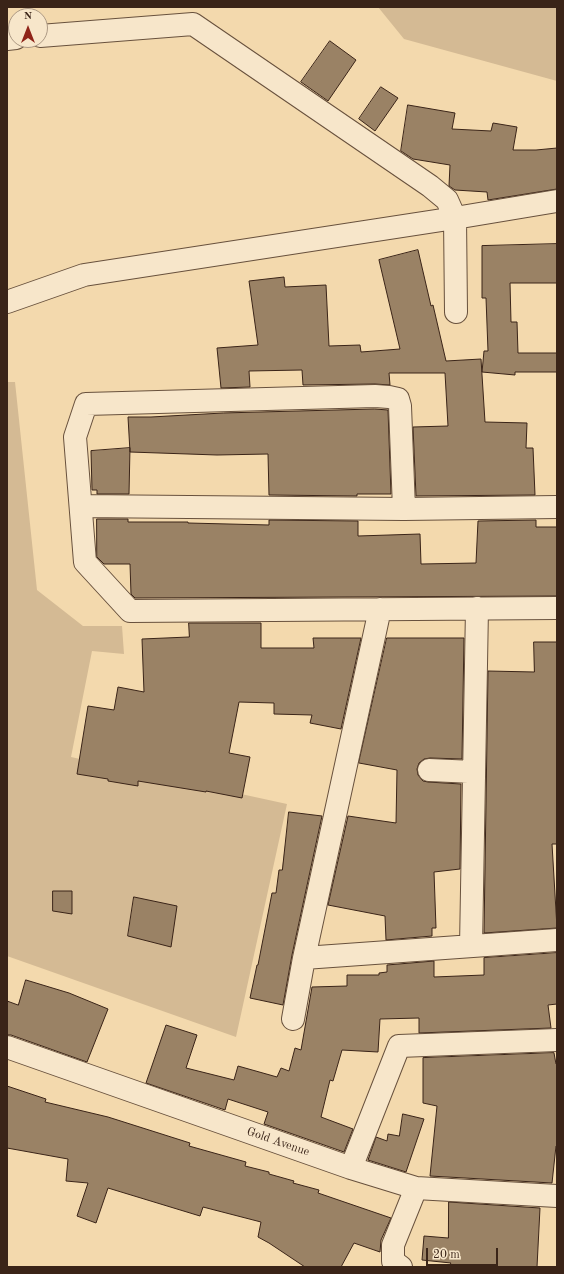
<!DOCTYPE html>
<style>
body{margin:0}
#map{position:relative;width:564px;height:1274px;overflow:hidden;background:#f3d9ad;font-family:"Old Standard TT",serif}
canvas{display:block}
.frame{position:absolute;inset:0;border:8px solid #3a2418;pointer-events:none}
.north{position:absolute;left:8px;top:8px;width:40px;height:40px;box-sizing:border-box;background:#f7e6ca;border:1px solid #ab9883;border-radius:50%;rotate:0deg;font-size:11px;font-weight:700;line-height:16px;text-align:center;color:#3a2418}
.north::after{content:'';display:block;margin:auto;width:14px;height:18px;background:#8f2418;clip-path:polygon(50% 0,100% 100%,50% 72%,0 100%)}
.scale{position:absolute;left:426px;top:1248px;width:72px;height:18px;box-sizing:border-box;border:2px solid #3a2418;border-top:0;padding-left:5px;font-size:12px;line-height:14px;white-space:nowrap;color:#3a2418;-webkit-text-stroke:3px #f7e6ca;paint-order:stroke}
</style>
<div id="map">
<canvas width="564" height="1274"></canvas>
<div class="frame"></div>
<div class="north">N</div>
<div class="scale">20 m</div>
</div>
<script>
const ctx = document.querySelector('canvas').getContext('2d');
ctx.lineJoin = 'round';
function fillPath(path, color) { ctx.fillStyle = color; ctx.fill(path, 'evenodd'); }
function stroke(path, color, width, dash) { ctx.strokeStyle = color; ctx.lineWidth = width; ctx.lineCap = dash ? 'butt' : 'round'; ctx.setLineDash(dash || []); ctx.stroke(path); }
function write(font, color, halo, rows, align = 'center') {
  ctx.font = font + ' "Old Standard TT",serif'; ctx.lineWidth = 3.5; ctx.setLineDash([]); ctx.textBaseline = 'middle'; ctx.strokeStyle = halo; ctx.fillStyle = color; for (const [text, x, y, turn = 0] of rows) {
    ctx.save(); ctx.translate(x, y); ctx.rotate((+turn || 0) * Math.PI / 180); ctx.textAlign = isNaN(turn) ? turn : align; if (halo) ctx.strokeText(text, 0, 0); ctx.fillText(text, 0, 0); ctx.restore();
  }
}
fillPath(new Path2D(`
 M378,7H557V81L404,39Z
 M7,382H15L37,590L83,626H122L124,654L92,651L71,757L287,804L236,1037L7,956Z`), '#d4ba94');
const building = new Path2D(`
 M330,41L356,60L328,101L301,82Z
 M381,87L398,98L375,131L359,119Z
 M408,105L455,113L452,129L491,131L493,123L517,127L513,150H536L557,148V189L488,200L487,192L455,190L449,186L450,165L413,159L401,151Z
 M557,244V283H510L511,322H517L518,353H557V372H515V375L482,372L484,351H488L486,298H482V246Z
 M418,250L431,306L433,305L446,361L481,359L485,422L527,423L526,448H533L535,495L416,496L413,427L448,426L445,373H389L390,385L375,384L303,385L302,370L249,371L250,387L221,388L217,348L258,345L249,281L284,277L285,287L326,285L329,346L360,345L361,352L400,349L379,260Z
 M375,409L388,410L391,494H357V496L269,495L268,454L217,455L130,452L128,417H151L223,413Z
 M130,448L129,494H97V490H92L91,451Z
 M97,519H128V522H188V523L269,525V520L358,521V536L420,534L421,564L476,563L478,521L536,520V527H557V596L135,598L131,594L130,564H104L97,557Z
 M189,623H261V648H314L313,638H361L341,729L310,723L312,715L274,714V703L239,702L229,753L250,757L242,798L206,791V792L138,781V786L108,781V779L77,774L88,706L114,710L118,687L144,692L142,639L189,637Z
 M387,638H464L462,759L430,758L424,759L419,763L417,769L418,775L423,781L428,782L461,784L460,869L434,872L436,928H432V936L386,940L385,916L328,905L348,816L396,823L397,770L359,763Z
 M534,642H557V844H552L557,928L484,933L488,671L534,672Z
 M289,812L322,816L292,955L283,1005L250,998L257,965H258L272,893H276L279,870H282Z
 M53,891H72V914L53,911Z
 M134,897L177,906L171,947L128,936Z
 M557,953V1004L548,1005L551,1028L419,1033V1018L380,1019L378,1052L342,1050L333,1081L330,1080L321,1117L353,1129L344,1152L264,1124L268,1112L228,1099L225,1110L146,1083L166,1025L197,1035L186,1068L234,1080L238,1066L277,1077L281,1068L289,1071L295,1048L301,1050L312,987L347,986V975H379V973L387,972V965L434,961V977L484,975V958Z
 M26,980L69,993L108,1009L87,1062L11,1035H7V1001L18,1005Z
 M554,1053L556,1064H557V1146H556L552,1183L430,1176L437,1106L423,1103V1058Z
 M7,1086L46,1099L45,1102L108,1117L190,1143L189,1146L246,1162L245,1166L269,1172V1174L294,1181L293,1183L319,1190L318,1193L391,1218L381,1240L380,1252L354,1243L341,1267H305L269,1243L258,1237L261,1222L203,1207L200,1216L108,1188L96,1223L77,1216L88,1183L66,1181L68,1159L7,1148Z
 M403,1114L424,1119L406,1172L368,1160L376,1137L387,1141L388,1134L399,1136Z
 M449,1202L540,1208L537,1267H448L451,1263L422,1260L424,1236L448,1238Z`);
fillPath(building, '#9a8265');
stroke(building, '#3a2418', 1);
const minor = new Path2D(`
 M40,36L193,24L430,186L447,200L455,218L456,312
 M7,39L16,38
 M7,302L84,275L455,218L557,201
 M81,506L404,509L557,507
 M404,509L400,406L398,399L389,397L375,396L86,404L75,437L85,562L130,611L557,608
 M429,770L474,772
 M471,946L477,608
 M304,958L557,940
 M293,1019L304,958L380,609
 M7,1047L351,1168L416,1188L557,1196
 M351,1168L399,1046L557,1040
 M401,1267L393,1261V1245L416,1188`);
stroke(minor, '#68513d', 24);
stroke(minor, '#f7e6ca', 22);
write('12px', '#3a2418', '#f7e6ca', [
 ["Gold Avenue",278,1142,19]
]);
</script>
